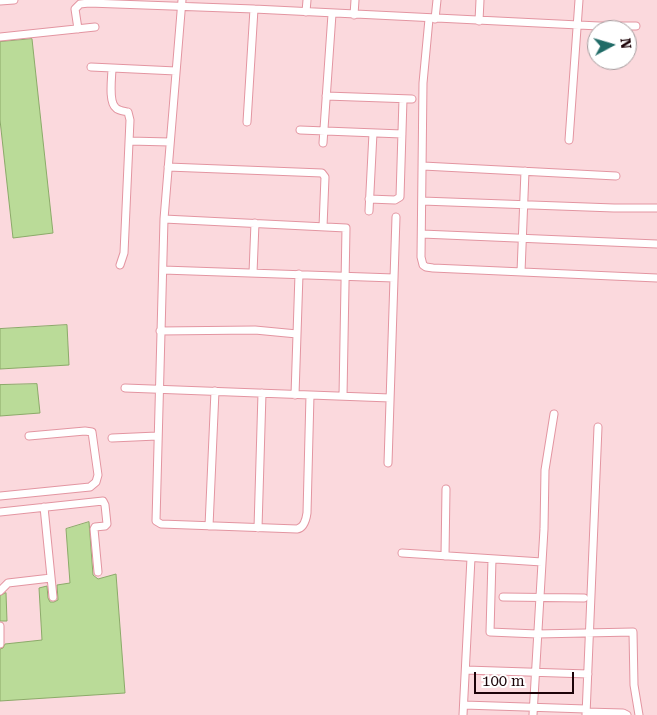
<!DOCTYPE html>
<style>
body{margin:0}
#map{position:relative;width:657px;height:715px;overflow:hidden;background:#fbd9dd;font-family:"Roboto Serif",serif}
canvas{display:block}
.north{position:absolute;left:587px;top:20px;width:50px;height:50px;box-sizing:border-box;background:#fff;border:1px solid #a49a9c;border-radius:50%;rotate:84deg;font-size:14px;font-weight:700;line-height:20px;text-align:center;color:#1c0308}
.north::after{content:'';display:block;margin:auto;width:18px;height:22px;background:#206b67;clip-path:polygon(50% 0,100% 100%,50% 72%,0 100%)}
.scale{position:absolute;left:474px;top:672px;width:100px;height:22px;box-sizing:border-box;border:2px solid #1c0308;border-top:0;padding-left:6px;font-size:15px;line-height:18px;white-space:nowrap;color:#1c0308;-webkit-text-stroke:4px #fff;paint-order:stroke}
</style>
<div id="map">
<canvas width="657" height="715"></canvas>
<div class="north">N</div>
<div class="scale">100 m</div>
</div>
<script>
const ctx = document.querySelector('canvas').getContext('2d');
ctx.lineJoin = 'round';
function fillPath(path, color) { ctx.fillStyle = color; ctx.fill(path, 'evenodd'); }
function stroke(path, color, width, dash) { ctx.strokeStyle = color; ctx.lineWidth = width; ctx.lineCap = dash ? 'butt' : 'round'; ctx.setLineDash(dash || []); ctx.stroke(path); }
const building = new Path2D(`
 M32,39L53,233L13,238L0,120V42Z
 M67,325L69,365L0,369V329Z
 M37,384L40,413L0,416V385Z
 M89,522L93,575L98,579L116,574L125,693L0,701V649L3,648L5,644L42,640L39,588L47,586L48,598L50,602H54L58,600L57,585L70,583L66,529Z
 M6,593L7,621H0V596Z`);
fillPath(building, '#badb98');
stroke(building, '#8baa69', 1);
const minor = new Path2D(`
 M182,0L164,219L156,521L161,524L297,529C304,528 306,520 307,513L310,395
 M0,1L14,0
 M306,12L307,0
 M354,15L355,0
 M429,19L423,83L421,257L423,265L426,267L433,268L657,278
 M435,19L437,0
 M479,21L480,0
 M78,29L75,9L80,4L89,3L254,9L599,26H636
 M0,37L95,27
 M91,67L176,71
 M112,68C112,77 108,102 116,108C119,111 124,111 128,112L130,120L124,253L120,265
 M326,96L412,99
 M247,122L254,9
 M300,130L402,134
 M569,140L579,0
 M129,141L170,142
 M323,143L332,14
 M423,166L616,176
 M168,167L322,173L325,177L323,227
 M369,199L395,200L400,197L403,99
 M422,201L614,208H657
 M369,211L373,133
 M164,219L346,228L343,396
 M422,234L657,244
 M163,270L394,278
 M521,272L525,171
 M253,273L255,223
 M160,331L255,330L297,334
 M125,388L390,398
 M295,395L299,274
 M112,438L157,436
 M388,463L396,217
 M0,496L90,487L96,482L98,475L92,432L85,431L29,436
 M44,507L53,597
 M0,512L103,501L105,505L107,524L105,526L95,527L94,529L98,572
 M209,526L215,391
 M258,528L262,393
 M402,553L542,562
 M445,556L446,489
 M492,559L490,632L537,634L633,632L634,685L639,715
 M0,591L8,583L51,578
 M503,597L584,598
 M0,626V644
 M466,670L588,674
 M464,705L586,709
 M586,712L623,713L627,715
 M463,715L471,558
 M533,715L544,529L545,470L554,414
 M586,715L598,427`);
stroke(minor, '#e395a1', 9);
stroke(minor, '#fff', 7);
</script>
